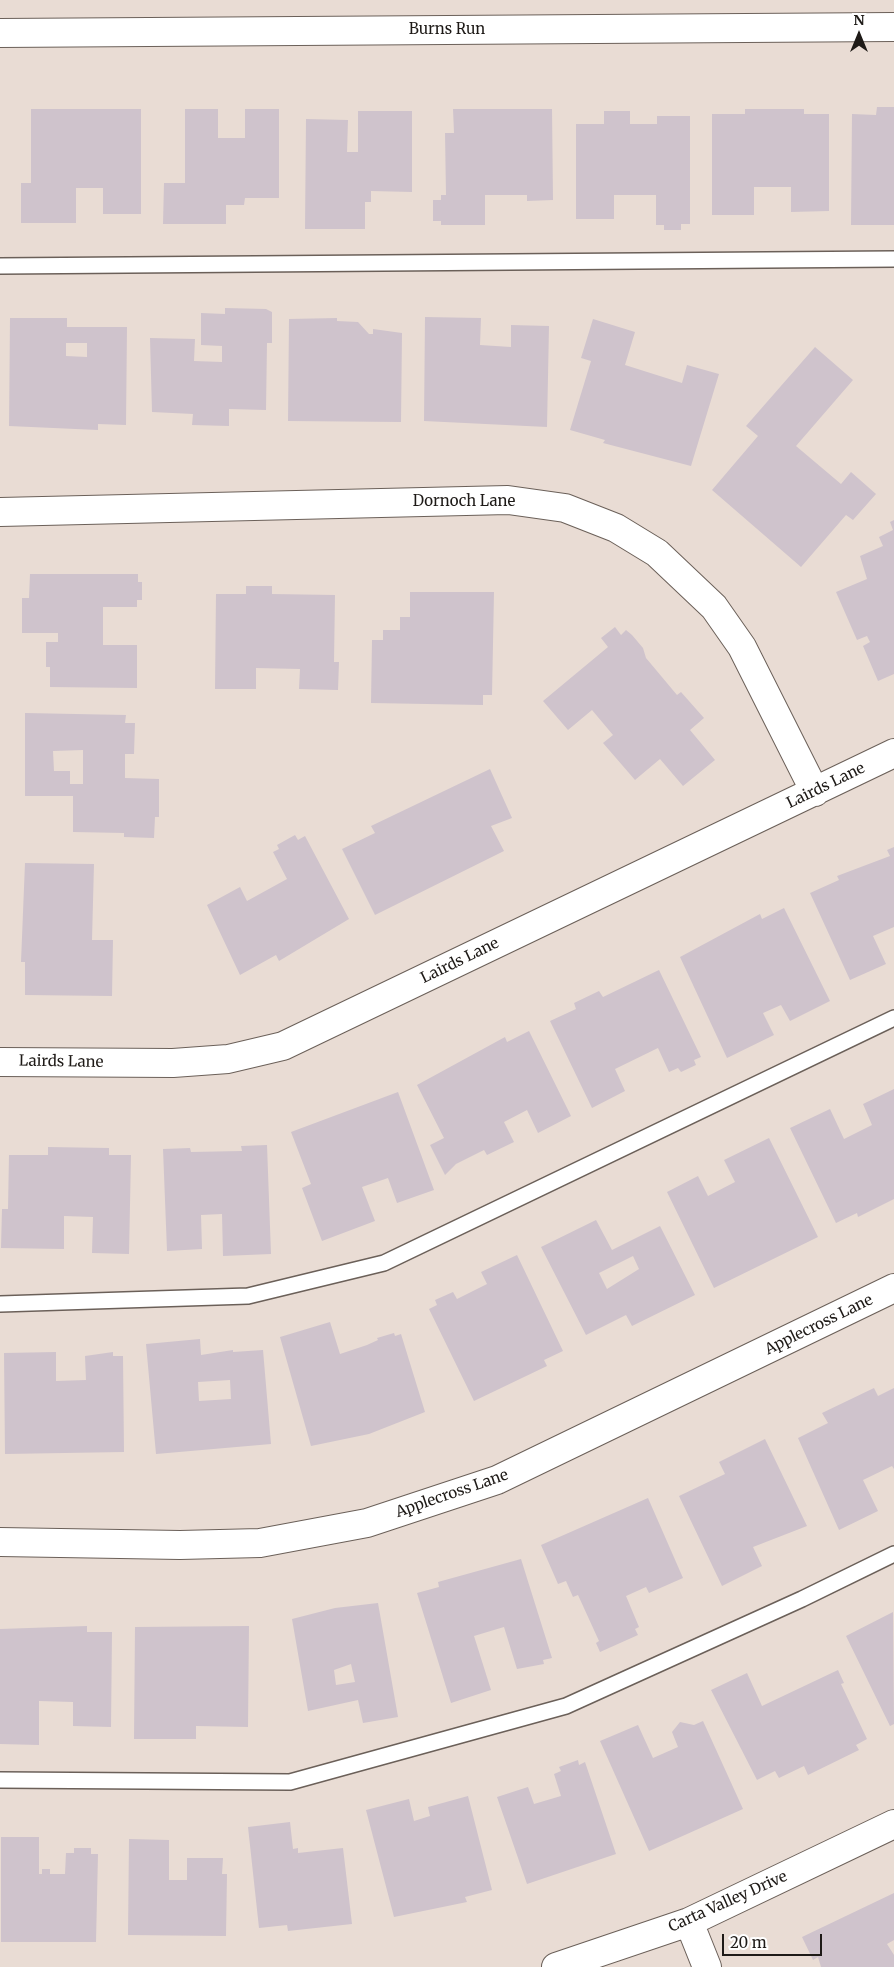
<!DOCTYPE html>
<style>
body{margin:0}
#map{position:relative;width:894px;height:1967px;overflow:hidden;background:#e9dcd4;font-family:Merriweather,serif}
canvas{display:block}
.north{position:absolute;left:834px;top:10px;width:50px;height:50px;-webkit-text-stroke:4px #fff;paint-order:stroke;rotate:0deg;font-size:14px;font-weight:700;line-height:20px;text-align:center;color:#1e1a17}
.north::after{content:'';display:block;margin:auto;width:18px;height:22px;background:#1e1a17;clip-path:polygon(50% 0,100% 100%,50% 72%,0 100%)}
.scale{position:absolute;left:722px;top:1934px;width:100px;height:22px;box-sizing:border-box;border:2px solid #1e1a17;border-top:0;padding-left:6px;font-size:15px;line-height:18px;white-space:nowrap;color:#1e1a17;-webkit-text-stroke:4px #fff;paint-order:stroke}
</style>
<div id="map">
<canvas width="894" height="1967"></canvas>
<div class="north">N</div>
<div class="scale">20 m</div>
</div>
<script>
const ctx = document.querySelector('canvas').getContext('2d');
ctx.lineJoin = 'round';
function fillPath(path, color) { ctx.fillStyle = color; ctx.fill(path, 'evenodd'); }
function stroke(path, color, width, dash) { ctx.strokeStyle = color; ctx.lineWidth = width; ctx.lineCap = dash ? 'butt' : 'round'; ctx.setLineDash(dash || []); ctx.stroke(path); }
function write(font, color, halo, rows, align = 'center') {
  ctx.font = font + ' Merriweather,serif'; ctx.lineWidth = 4.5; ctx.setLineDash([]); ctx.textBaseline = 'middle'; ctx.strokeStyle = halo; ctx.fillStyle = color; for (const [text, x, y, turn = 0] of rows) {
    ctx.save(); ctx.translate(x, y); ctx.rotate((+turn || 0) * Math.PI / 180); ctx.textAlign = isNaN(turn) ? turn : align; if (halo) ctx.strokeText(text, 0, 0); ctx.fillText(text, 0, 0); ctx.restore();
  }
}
fillPath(new Path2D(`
 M877,107H894V225H851L852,114L876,115Z
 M31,109H141V214H103V188H76V223H21V183H31Z
 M185,109H218V138H245V109H279V198H245L244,205H226V224H163L164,183H185Z
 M453,109H552L553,200L527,201V195H485V225H441V221H433V200H441V195H446L445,133H454Z
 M745,109H804V114H829V211L791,212V187H754V215H712V114H745Z
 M358,111H412V192L371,191V202H365V229H305L306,119L348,120L347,152H358Z
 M604,111H630V124H657V116H690V224H681V230H664V225H656V195H614V219H576V124H604Z
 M225,308L266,309L272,312V343H267L266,410L229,409V426L192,425L193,414L152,412L150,338L195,339L194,361L222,362V346L201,345V313L225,314Z
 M425,317L481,318L480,345L511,347V325L549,326L547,427L424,421Z
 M10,318H67V327H127L126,425L98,424V430L9,426ZM66,343H87V357L66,356Z
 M337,318V321L358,322L369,334H373V329L402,333L401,422L288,421L289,319Z
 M593,319L635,332L625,365L682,383L687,365L719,374L691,466L603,443L605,440L570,430L591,361L581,358Z
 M815,347L853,380L796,446L841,484L851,472L876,494L853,520L846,515L801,567L712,490L758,436L746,426Z
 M894,520V674L878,681L863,646L870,642L867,636L857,640L836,592L867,579L860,556L883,546L879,537L893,530L890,522Z
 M30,574H138V582H142V600H137V607H103V645H137V688L50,687V667H46V642H58V633H22V598H29Z
 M246,586H272V594L335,595L334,662H339L338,690L299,689L300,669L256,668V689H215L216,594H246Z
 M410,592H494L492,695H483V705L371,703L372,640H383V630H400V617H410Z
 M615,627L621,635L626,630L632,635L643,648L646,658L677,695L681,692L704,718L690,730L715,760L683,786L660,759L635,780L603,743L613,735L592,710L568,730L543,701L608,647L601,638Z
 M25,713L126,715L125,723H135L134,754H125V778L159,779V817H155L154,838L124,837V833L73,832V796H25ZM83,750V784H70V771H54L53,751Z
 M490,769L512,818L491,826L504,851L375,915L342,849L375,833L371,826Z
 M295,835L298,840L305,836L349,919L279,961L276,955L240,975L207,905L240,887L247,901L287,879L273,852L279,849L277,845Z
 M894,847V927L873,936L886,964L850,980L810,893L839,880L837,876L890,856L887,850Z
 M25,863L94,864L92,940H113L112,996L25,995V962H21Z
 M784,908L830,1001L790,1021L781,1005L763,1013L774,1035L727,1058L680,957L760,914L762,919Z
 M659,970L701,1057L694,1060L696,1065L681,1072L678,1068L669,1072L658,1048L615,1069L625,1091L592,1108L550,1021L576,1009L574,1003L599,991L603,997Z
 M529,1031L571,1116L538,1133L527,1110L504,1122L514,1142L487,1155L484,1150L456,1164L445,1175L430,1145L444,1138L417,1085L505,1037L507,1042Z
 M894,1089V1199L858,1217L857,1213L836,1223L790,1128L830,1109L844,1139L872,1125L863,1104Z
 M398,1092L434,1190L397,1203L388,1178L362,1187L375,1221L322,1241L302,1188L311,1184L291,1132Z
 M769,1138L818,1237L714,1288L667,1192L698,1176L708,1196L735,1182L724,1160Z
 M267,1145L271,1254L223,1256L222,1214L201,1215L202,1249L167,1251L163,1149L190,1148L191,1152L242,1151L241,1146Z
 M48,1147L109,1148V1155H131L129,1254L92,1253L93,1217L64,1216V1249L1,1248L2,1209H8L9,1155H48Z
 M596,1220L612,1250L660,1226L695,1295L632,1326L626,1315L586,1335L541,1247ZM633,1256L639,1269L607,1289L599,1273Z
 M517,1255L563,1351L544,1360L547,1366L474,1401L429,1309L437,1305L435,1300L453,1292L457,1299L487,1284L481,1272Z
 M330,1322L340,1354L367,1345L378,1340L377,1338L394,1333L395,1336L401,1334L425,1412L369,1434L311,1446L280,1337Z
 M200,1339L201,1355L233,1350V1352L263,1350L271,1444L156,1454L146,1344ZM230,1380L231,1399L199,1401L198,1382Z
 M56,1352V1381L86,1380L85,1356L113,1352V1356H123L124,1452L5,1454L4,1353Z
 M874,1388L878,1396L894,1388V1469L892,1466L863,1480L878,1511L839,1530L798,1438L828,1423L822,1413Z
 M765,1439L807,1526L753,1547L762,1566L722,1586L679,1496L725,1474L719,1462Z
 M648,1498L683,1578L649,1593L646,1587L626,1596L639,1627L635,1629L638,1635L600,1652L596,1643L599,1641L578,1595L573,1597L566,1581L558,1584L541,1545Z
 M521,1559L552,1658L543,1660L544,1664L517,1669L504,1627L474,1636L491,1690L451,1703L417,1593L439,1587L438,1582Z
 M378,1603L398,1717L363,1723L358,1700L308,1711L292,1619L335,1608ZM351,1664L355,1682L336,1685L334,1670Z
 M893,1612L894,1724L890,1726L846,1636Z
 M87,1626V1632H112L111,1727L73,1726V1702L39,1701V1745L0,1744V1629Z
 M249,1626L248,1727L196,1726V1739H134L135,1627Z
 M838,1670L844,1683L841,1684L867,1739L856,1745L859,1750L808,1775L804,1766L779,1778L775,1771L757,1780L711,1690L747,1673L762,1706Z
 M703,1721L743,1809L649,1851L600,1741L638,1725L653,1758L678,1747L672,1732L680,1722L694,1725Z
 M578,1760L579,1765L585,1762L616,1854L527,1884L497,1797L528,1787L534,1804L561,1796L554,1774L561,1771L559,1767Z
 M468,1796L492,1890L465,1897L467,1902L394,1917L366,1810L409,1799L414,1821L430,1816L428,1807Z
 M290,1822L293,1849L298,1848V1853L343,1848L352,1924L288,1931L287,1925L259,1928L248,1827Z
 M1,1837H39V1874H42V1869H50V1874H65L66,1853H74V1848H91V1854H98L96,1942H1Z
 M129,1839L169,1840V1880H187V1858H223L222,1874H227L226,1936L128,1935Z
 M894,1893V1940L887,1944L894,1955V1967H821L818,1957L813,1960L802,1937Z`), '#cfc3cc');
const service = new Path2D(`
 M0,266L894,259
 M0,1304L248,1296L384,1263L894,1018
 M0,1780L290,1782L566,1706L802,1599L894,1554`);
const minor = new Path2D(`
 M0,33L894,27
 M0,512L508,500L565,508L616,528L657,553L714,607L742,647L815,792
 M0,1062L173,1063L228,1059L283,1046L894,753
 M0,1542L180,1545L260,1543L367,1523L497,1480L894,1288
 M689,1922L707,1967
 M556,1967L689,1922L894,1824`);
stroke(service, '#6b6059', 18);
stroke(minor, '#6b6059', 30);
stroke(service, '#fff', 15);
stroke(minor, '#fff', 28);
write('15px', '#1e1a17', '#fff', [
 ["Burns Run",447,30],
 ["Dornoch Lane",464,502],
 ["Lairds Lane",826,786,-26],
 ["Lairds Lane",460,961,-26],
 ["Lairds Lane",61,1062,1],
 ["Applecross Lane",819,1325,-26],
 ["Applecross Lane",452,1494,-19],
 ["Carta Valley Drive",728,1902,-24]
]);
</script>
